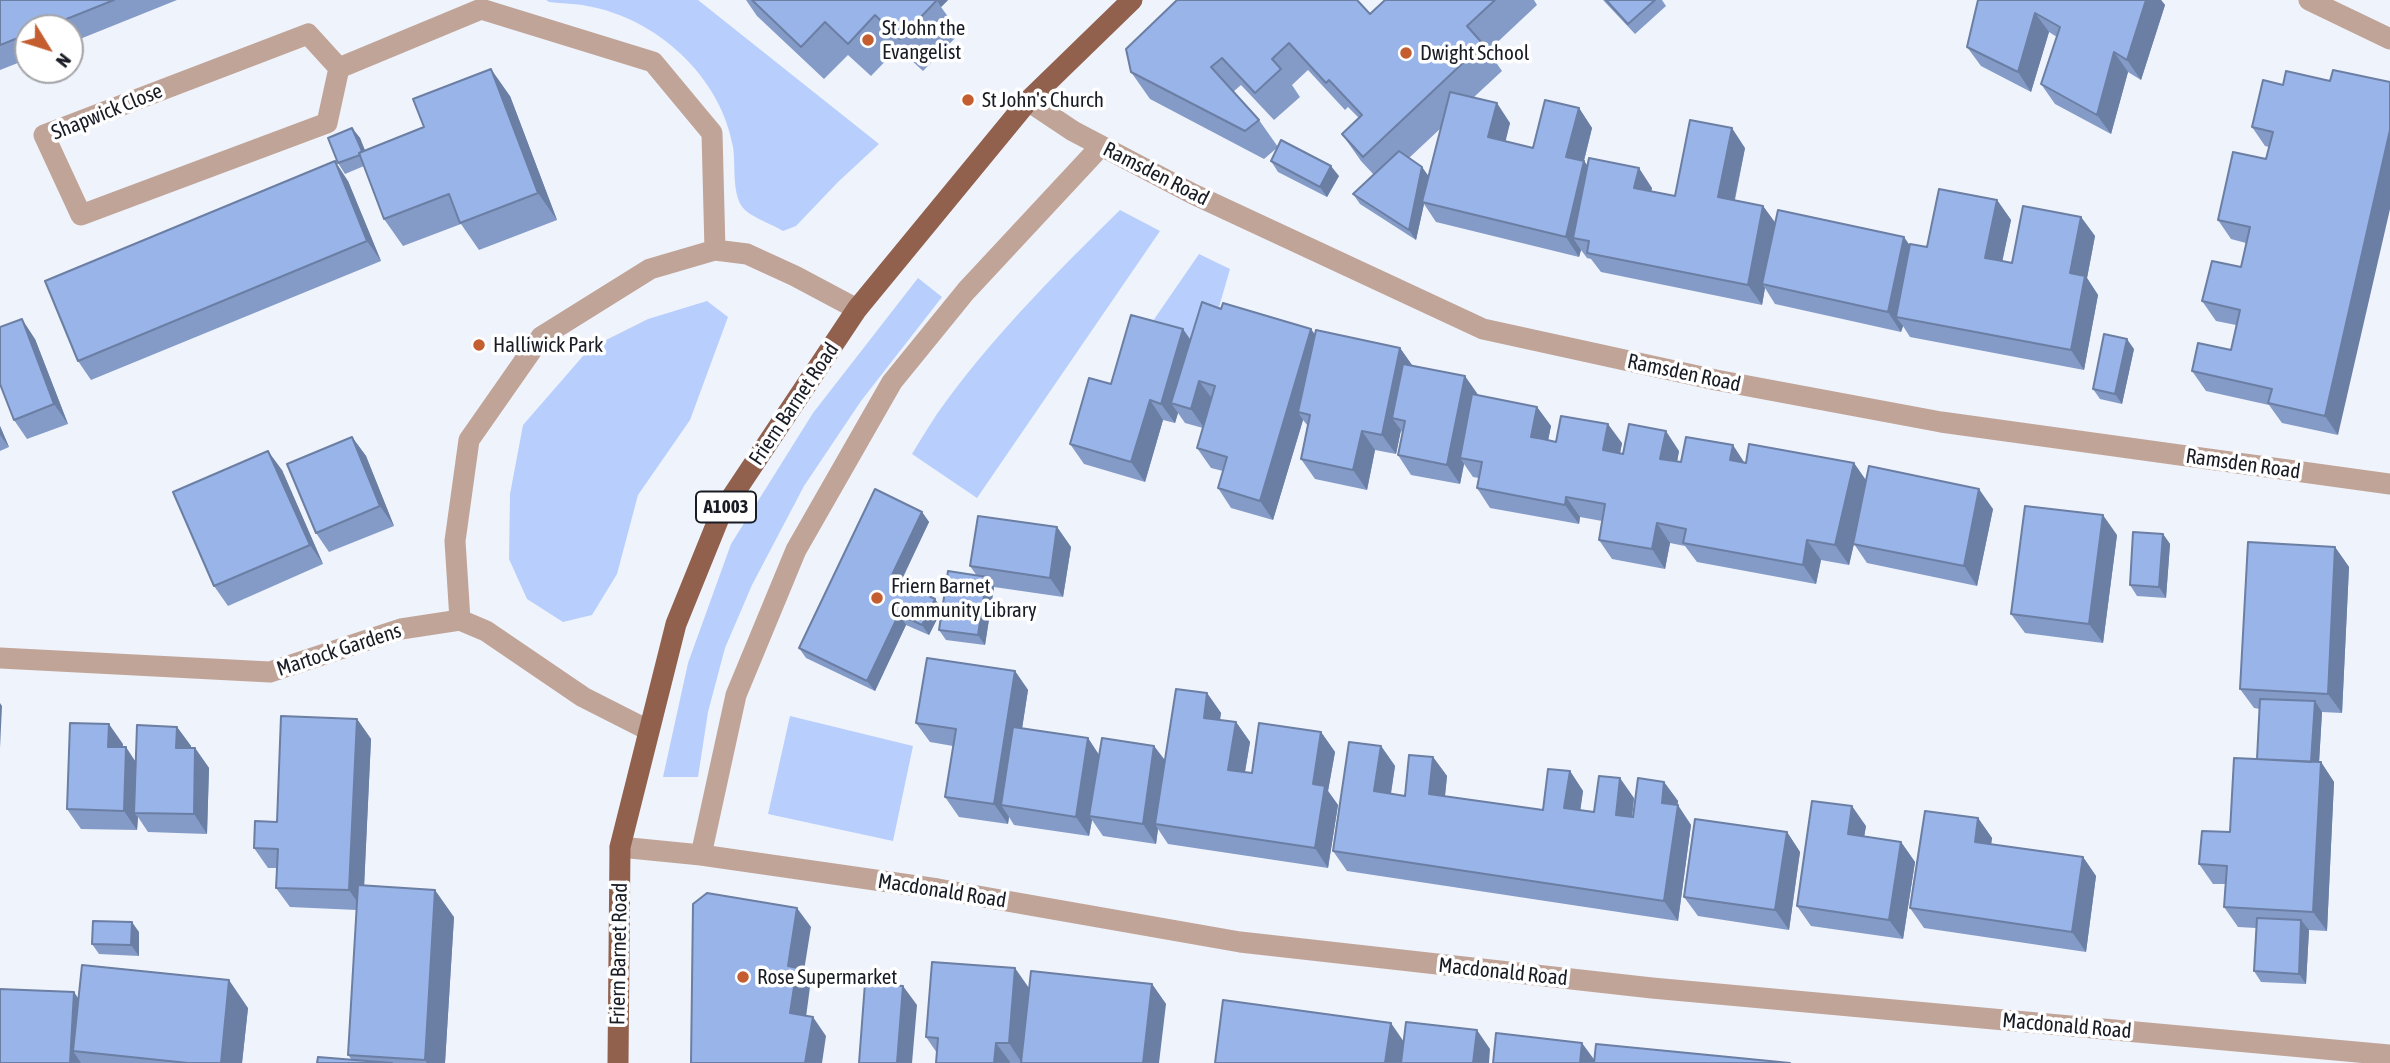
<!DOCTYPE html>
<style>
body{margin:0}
#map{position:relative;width:2390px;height:1063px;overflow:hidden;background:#eff3fc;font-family:"Asap Condensed",sans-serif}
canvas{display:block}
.north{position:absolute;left:14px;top:14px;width:70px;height:70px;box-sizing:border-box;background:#fff;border:2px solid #a3a4a7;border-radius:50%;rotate:128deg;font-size:19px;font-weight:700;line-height:28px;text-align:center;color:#191c24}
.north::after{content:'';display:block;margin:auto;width:24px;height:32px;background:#c45d30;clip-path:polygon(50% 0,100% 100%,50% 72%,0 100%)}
</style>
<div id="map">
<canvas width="2390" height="1063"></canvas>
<div class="north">N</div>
</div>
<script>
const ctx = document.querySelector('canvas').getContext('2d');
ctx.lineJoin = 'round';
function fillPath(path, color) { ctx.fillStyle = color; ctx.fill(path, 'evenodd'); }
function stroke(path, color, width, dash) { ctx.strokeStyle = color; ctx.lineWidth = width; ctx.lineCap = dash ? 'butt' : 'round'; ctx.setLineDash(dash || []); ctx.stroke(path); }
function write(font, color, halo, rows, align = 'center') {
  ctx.font = font + ' "Asap Condensed",sans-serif'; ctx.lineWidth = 7; ctx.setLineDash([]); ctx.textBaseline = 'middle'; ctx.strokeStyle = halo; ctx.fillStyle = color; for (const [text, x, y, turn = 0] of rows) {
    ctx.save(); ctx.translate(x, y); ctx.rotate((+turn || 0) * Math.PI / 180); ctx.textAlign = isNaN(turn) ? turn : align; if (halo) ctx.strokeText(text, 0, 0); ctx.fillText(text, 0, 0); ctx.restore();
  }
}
fillPath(new Path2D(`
 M546,0H698L879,144L838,182L796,226L783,231C772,224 755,219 745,210C731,197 736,165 733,147C721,77 657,18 587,6C575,3 562,4 549,2Z
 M1120,210L1160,231L977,498L912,454C923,436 934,417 947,400C998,331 1059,270 1120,210Z
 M1199,254L1230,269L1206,352L1144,334Z
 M918,278L942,297L861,401L804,486L752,585L725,648L708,712L698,777H663L688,663L731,544L813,413Z
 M707,301L728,317L690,420L638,495L617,574L592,615L563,622L527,599L509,559L510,494L523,425L590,348L648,319Z
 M790,716L913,746L893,841L768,814Z`), '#b8cffd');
stroke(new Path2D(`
 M2309,0L2390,39
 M339,68L327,123L81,215L44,135L308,34L339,68L481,9L653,62L712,133L715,250
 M1028,101L1073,131L1193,194L1483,329L1716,380L1941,422L2390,484
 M460,620L455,541L469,440L541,337L650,269L715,250L747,254L795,276L857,309
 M0,658L270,672L401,629L460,620L486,631L583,697L648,730
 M620,847L701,855L938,889L1240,942L1652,988L2390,1055
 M701,855L736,695L796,550L892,382L966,291L1101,146`), '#c0a498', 21);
stroke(new Path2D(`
 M618,1063L620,847L676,624L721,513L857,309L1028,101L1132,0`), '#91614d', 21);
fillPath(new Path2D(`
 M0,0H177L70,43V28H28V59L0,70Z
 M746,0H948L941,7L960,33L923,71L898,48L871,76L848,55L824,79L757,16Z
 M1385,0H1534L1537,5L1488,51L1502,71L1474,97L1510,123L1505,141L1533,148L1579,108L1592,128L1584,161L1588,166L1652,188L1651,191L1675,196L1745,148L1735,200L1763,206L1775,223L1910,245L1927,247L1997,200L2011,220L2002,261L2012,263L2081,217L2095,236L2087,278L2098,295L2084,370L1910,337L1903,326L1901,332L1775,304L1765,288L1762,305L1601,272L1591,259L1587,258L1581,250L1579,257L1436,222L1424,204L1416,240L1360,204L1353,194L1374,175L1361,161L1342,134L1359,118L1348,107L1345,110L1308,70L1292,85L1300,97L1274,120L1241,85L1233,92L1259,120L1278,147L1264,159L1150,99L1131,72L1370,14ZM1441,128L1429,177L1422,167L1409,158Z
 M1603,0H1662L1666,6L1635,34Z
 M1978,0H2161L2165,5L2141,80L2128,72L2111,134L2055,104L2041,84L2057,37L2049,32L2031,92L1981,66L1967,47Z
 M2263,80L2338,435L2282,423L2269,405L2206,391L2192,371L2231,350L2236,325L2216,321L2202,301L2241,267L2246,243L2231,239L2218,220L2266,159L2269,147L2265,146L2252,127Z
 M510,96L557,220L479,250L461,224L403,246L384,219L364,166L345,174L338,163L352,128L360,138L365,150Z
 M1271,161L1339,176L1327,197L1278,172Z
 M348,181L381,261L91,380L78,361Z
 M1221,309L1315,334L1400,348L1412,365L1479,396L1537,407L1551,426L1548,440L1556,442L1622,443L1620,453L1623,454L1679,451L1677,462L1854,463L1866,481L1993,509L1977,586L1867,563L1854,544L1849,565L1821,560L1816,584L1697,562L1685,546L1670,543L1665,569L1612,559L1599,540L1602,521L1580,517L1579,524L1490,508L1477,488L1479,478L1473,477L1464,464L1460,484L1411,475L1398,455L1402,433L1401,430L1396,454L1375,450L1367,490L1315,479L1301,459L1308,426L1303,420L1273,520L1231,508L1218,488L1223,471L1211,468L1197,448L1203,428L1185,423L1178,413L1175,423L1163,420L1145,482L1084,464L1070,444L1111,384L1191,340Z
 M35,339L68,424L27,439L14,420Z
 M2134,349L2122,404L2100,399L2093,389Z
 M0,426L9,447L0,451Z
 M352,437L366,456L394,526L329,552L316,533Z
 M282,470L323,564L228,606L214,586Z
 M922,512L929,522L900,582L942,609L929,635L906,625L875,691L806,658L799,648Z
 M1057,527L1071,547L1063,597L994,587L985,645L946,640L939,630L977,576L970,566Z
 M2163,534L2170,544L2166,598L2137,596L2130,585Z
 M2117,535L2103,643L2025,633L2011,614Z
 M2335,547L2349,567L2342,713L2322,712L2319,762H2321L2334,782L2327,931L2309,930L2306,984L2261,982L2254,971L2256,928L2238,927L2224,907L2225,884H2213L2199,864L2230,832L2257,759L2260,709L2254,708L2240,689Z
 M1015,671L1028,690L1022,728L1088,738L1099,755L1154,746L1165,760L1207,693L1221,713L1220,720L1236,722L1250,742L1245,772L1252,773L1321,732L1335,752L1328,791L1338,805L1328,868L1168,844L1158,829L1156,844L1103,836L1092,820L1089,836L1014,825L1009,817L1008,824L959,817L945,797L953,746L930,742L916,723Z
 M357,719L371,739L364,886L454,917L445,1063H317L352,1060L348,1055L357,910L290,907L276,888L277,868H268L254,848L277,822Z
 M177,727L191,746V748H195L209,768L207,834L148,832L138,817L137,830L81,829L67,809L123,744L122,747L136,762Z
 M1381,746L1395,766L1391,794L1405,796L1433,757L1447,776L1445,796L1543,810L1570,771L1583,791L1580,810L1594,812L1634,798L1632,817H1633L1664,782L1678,801L1677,805L1691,825L1678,921L1347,871L1333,851Z
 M1978,818L1992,838L1991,844L2083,857L2096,876L2086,952L1924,928L1910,908Z
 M1866,826L1864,837L1901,842L1915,862L1903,939L1811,926L1797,906Z
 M1787,832L1800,852L1789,930L1698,916L1684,897Z
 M139,932V956L99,954L92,944Z
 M1152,984L1166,1004L1021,1063H936L937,1053L926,1037L1029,988Z
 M5,989L79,999L248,1008L242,1063H0Z`), '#849bc8');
fillPath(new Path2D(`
 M929,0H948L941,7L937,0Z
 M2146,0H2161L2165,5L2141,80L2127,60Z
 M2035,13L2049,32L2031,92L2018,72Z
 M2114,52L2128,72L2111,134L2097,115Z
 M491,69L510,96L557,220L538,193Z
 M1497,103L1510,123L1502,156L1488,137Z
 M1579,108L1592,128L1580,176L1566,157Z
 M352,128L360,138L370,164L363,154Z
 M1732,128L1745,148L1731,216L1718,197Z
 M2390,130V209L2338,435L2325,416Z
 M335,161L348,181L381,261L367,241Z
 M1584,161L1598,181L1573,238L1581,250L1579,257L1566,237Z
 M1331,166L1339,176L1327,197L1320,187Z
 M1422,167L1429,177L1422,202L1424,204L1416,240L1409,230Z
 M1639,168L1652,188L1648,207L1634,188Z
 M1997,200L2011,220L1999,277L1985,258Z
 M1763,206L1777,225L1762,284L1765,288L1762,305L1748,285Z
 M2081,217L2095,236L2087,278L2098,295L2084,370L2071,350L2070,273Z
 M1904,237L1918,257L1896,317L1903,326L1901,332L1888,312Z
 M22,319L35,339L68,424L54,404Z
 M1183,329L1197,349L1171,403L1178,413L1175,423L1161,404Z
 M1311,329L1325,348L1298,412L1303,420L1273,520L1260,501Z
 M2127,339L2134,349L2122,404L2115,394Z
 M1400,348L1414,368L1392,418L1401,430L1396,454L1382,435Z
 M1465,376L1479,396L1460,458L1464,464L1460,484L1447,465Z
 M1199,381L1213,400L1205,429L1191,409Z
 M1150,400L1163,420L1145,482L1131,462Z
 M1537,407L1551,426L1545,456L1531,437Z
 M1608,424L1622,443L1617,470L1603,450Z
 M0,426L9,447L0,435Z
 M1362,431L1375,450L1367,490L1353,470Z
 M1666,431L1679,451L1674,478L1660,459Z
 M352,437L366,456L394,526L380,506Z
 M1733,445L1746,465L1730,460Z
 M268,451L282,470L323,564L310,545Z
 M1854,463L1868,483L1849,565L1835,545Z
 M1979,489L1993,509L1977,586L1964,566Z
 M1566,497L1580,517L1579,524L1565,505Z
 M922,512L929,522L898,588L891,577Z
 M2103,515L2117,535L2103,643L2089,624Z
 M1657,523L1670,543L1665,569L1652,549Z
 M1057,527L1071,547L1063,597L1050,578Z
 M2163,534L2170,544L2166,598L2159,587Z
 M1807,540L1821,560L1816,584L1803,565Z
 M2335,547L2349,567L2342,713L2328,694Z
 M987,577L994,587L985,645L978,635Z
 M935,599L942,609L929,635L922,625Z
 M899,614L906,625L875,691L867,681Z
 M1015,671L1028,690L1010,807L1001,805L1009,817L1008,824L994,804Z
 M1207,693L1221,713L1217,737L1204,718Z
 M2315,701L2322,712L2318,781L2311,771Z
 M0,703L2,706L0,748Z
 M357,719L371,739L363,910L349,890Z
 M1236,722L1250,742L1242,789L1228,770Z
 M109,724L123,744L122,767L108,747Z
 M177,727L191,746L190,767L176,748Z
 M1321,732L1335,752L1328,791L1338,805L1328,868L1315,848L1313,784Z
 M1088,738L1101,758L1089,816L1092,820L1089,836L1076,817Z
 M1154,746L1168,765L1155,824L1158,829L1156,844L1143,824Z
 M1381,746L1395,766L1388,811L1374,791Z
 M126,747L139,767L134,813L138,817L137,830L124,811Z
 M195,748L209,768L207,834L194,814Z
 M1433,757L1447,776L1443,814L1429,794Z
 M2321,762L2334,782L2327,931L2313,912Z
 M1570,771L1583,791L1578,827L1564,808Z
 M1620,778L1634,798L1630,834L1616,815Z
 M1664,782L1678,801L1676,816L1678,805L1691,825L1678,921L1664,901L1662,803Z
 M1852,806L1866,826L1861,854L1848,834Z
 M1978,818L1992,838L1989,861L1975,842Z
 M1787,832L1800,852L1789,930L1775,910Z
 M1901,842L1915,862L1903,939L1889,920Z
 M2083,857L2096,876L2086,952L2072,932Z
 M435,890L454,917L445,1063H427L425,1060Z
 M797,908L811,927L803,977L810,987L804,1032L790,1013L788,966Z
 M2301,920L2309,930L2306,984L2299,974Z
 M132,922L139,932V956L131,945Z
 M1015,968L1029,988L1022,1063L1009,1043Z
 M229,980L248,1008L242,1063H221Z
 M1152,984L1166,1004L1159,1063H1143Z
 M903,986L917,1005L912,1063H897Z
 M74,992L93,1020L73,1051L81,1063H70Z
 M813,1017L826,1036L822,1063H805Z
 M1391,1023L1404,1042L1402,1063H1385Z
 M1477,1030L1490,1049L1489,1063H1473Z
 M996,1043L1010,1062V1063H994Z
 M1582,1043L1596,1062V1063H1580Z`), '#6b7ea3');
const building = new Path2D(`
 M0,0H114L44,28H28V34L0,45Z
 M752,0H937L900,39L875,15L848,44L825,22L801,47Z
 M1177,0H1357L1370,14L1385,0H1495L1467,26L1483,44L1363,157L1342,134L1362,115L1329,80L1326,83L1289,43L1272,59L1281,69L1255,93L1222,58L1211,67L1259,120L1245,131L1131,72L1126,49Z
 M1606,0H1655L1628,24Z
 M1978,0H2146L2127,60L2114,52L2097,115L2041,84L2060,27L2035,13L2018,72L1967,47Z
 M491,69L538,193L460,223L449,194L384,219L359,153L424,127L413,99Z
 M2333,70L2390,82V130L2325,416L2268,403L2272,389L2192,371L2198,343L2231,350L2240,310L2202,301L2212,261L2241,267L2250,227L2218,220L2233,152L2266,159L2273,132L2252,127L2263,80L2283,85L2286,71L2330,81Z
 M1450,92L1497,103L1488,137L1533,148L1545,100L1579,108L1566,157L1584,161L1566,237L1422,202Z
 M1690,120L1732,128L1718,197L1763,206L1748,285L1587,253L1589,241L1573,238L1589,158L1639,168L1634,188L1675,196Z
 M352,128L362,151L359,153L360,155L338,163L328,138Z
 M1281,140L1331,166L1320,187L1271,161Z
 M1399,151L1422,167L1409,230L1353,194Z
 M335,161L367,241L78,361L45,281Z
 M1939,189L1997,200L1985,258L1997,260L2012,263L2023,206L2081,217L2070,273L2085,276L2071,350L1896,317L1910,244L1927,247Z
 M1778,210L1904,237L1888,312L1762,284Z
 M1202,302L1221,309L1223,303L1311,329L1260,501L1218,488L1227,457L1197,448L1215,386L1199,381L1191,409L1171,403Z
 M1131,315L1183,329L1161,404L1150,400L1131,462L1070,444L1089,378L1111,384Z
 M22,319L54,404L14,420L0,384V327Z
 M1316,330L1400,348L1382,435L1362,431L1353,470L1301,459L1310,415L1298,412Z
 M2104,334L2127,339L2115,394L2093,389Z
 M1403,364L1465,376L1447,465L1398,455L1405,421L1392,418Z
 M1472,394L1537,407L1531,437L1543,439L1556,442L1561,416L1608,424L1603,450L1623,454L1629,424L1666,431L1660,459L1681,462L1686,437L1733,445L1730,460L1746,463L1749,444L1854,463L1835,545L1807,540L1803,565L1683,543L1686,529L1657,523L1652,549L1599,540L1605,504L1566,497L1565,505L1477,488L1482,462L1460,458Z
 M352,437L380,506L316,533L287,464Z
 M268,451L310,545L214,586L173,492Z
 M1869,466L1979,489L1964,566L1853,544Z
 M875,489L922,512L891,577L935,599L922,625L899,614L867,681L799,648Z
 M2025,506L2103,515L2089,624L2011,614Z
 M978,516L1057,527L1050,578L970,566Z
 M2133,532L2163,534L2159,587L2130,585Z
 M2248,542L2335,547L2328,694L2240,689Z
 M948,571L987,577L978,635L939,630Z
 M927,658L1015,671L994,804L945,797L956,729L916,723Z
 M1176,689L1207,693L1204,718L1236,722L1228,770L1252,773L1259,723L1321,732L1313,784L1325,786L1315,848L1155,824Z
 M2260,699L2315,701L2311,762L2257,759Z
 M281,716L357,719L349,890L276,888L278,849L254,848L255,821L277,822Z
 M70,723L109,724L108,747H126L124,811L67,809Z
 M137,725L177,727L176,748H195L194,814L134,813Z
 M1013,727L1088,738L1076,817L1001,805Z
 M1102,738L1154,746L1143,824L1089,816Z
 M1349,742L1381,746L1374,791L1405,796L1409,755L1433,757L1429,794L1543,810L1548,769L1570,771L1564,808L1594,812L1599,776L1620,778L1616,815L1633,817L1638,778L1664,782L1662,803L1678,805L1664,901L1333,851Z
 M2234,758L2321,762L2313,912L2224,907L2227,866L2199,864L2202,831L2230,832Z
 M1812,801L1852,806L1848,834L1901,842L1889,920L1797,906Z
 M1925,811L1978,818L1975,842L2083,857L2072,932L1910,908Z
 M1695,819L1787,832L1775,910L1684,897Z
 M358,885L435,890L425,1060L348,1055Z
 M707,893L797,908L788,966L797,968L790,1013L813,1017L805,1063H691L693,904Z
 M2257,918L2301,920L2299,974L2254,971Z
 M93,921L132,922L131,945L92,944Z
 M932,962L1015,968L1009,1043H996L994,1063H936L938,1038L926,1037Z
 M82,965L229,980L221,1063H188L73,1051Z
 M1031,971L1152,984L1143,1063H1021Z
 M865,983L903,986L897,1063H859Z
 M0,989L74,992L70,1063H0Z
 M1223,1000L1391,1023L1385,1063H1215Z
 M1406,1022L1477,1030L1473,1063H1401Z
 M1496,1033L1582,1043L1580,1063H1493Z
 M1596,1044L1790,1063H1594Z
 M318,1057L392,1063H317Z`);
fillPath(building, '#99b4e9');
stroke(building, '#6b7ea3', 2);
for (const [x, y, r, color] of [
 [868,40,7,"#c45d30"],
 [1406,53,7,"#c45d30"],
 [968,100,7,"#c45d30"],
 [479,345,7,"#c45d30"],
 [877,598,7,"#c45d30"],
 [743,977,7,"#c45d30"]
]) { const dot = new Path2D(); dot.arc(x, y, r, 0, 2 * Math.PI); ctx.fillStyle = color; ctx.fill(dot); stroke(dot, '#fff', 2.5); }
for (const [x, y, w] of [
 [726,507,60]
]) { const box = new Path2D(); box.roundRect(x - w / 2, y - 15.5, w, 31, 5); ctx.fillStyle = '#fff'; ctx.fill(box); stroke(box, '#191c24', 2); }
write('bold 19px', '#191c24', null, [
 ["A1003",726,507]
]);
write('21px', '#191c24', '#fff', [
 ["St John the",882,28],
 ["Evangelist",882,52],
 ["Dwight School",1420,53],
 ["St John's Church",982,100],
 ["Halliwick Park",493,345],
 ["Friern Barnet",891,586],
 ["Community Library",891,610],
 ["Rose Supermarket",757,977]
], 'left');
write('21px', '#191c24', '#fff', [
 ["Shapwick Close",107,112,-22],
 ["Ramsden Road",1156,174,27],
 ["Ramsden Road",1684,373,12],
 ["Friern Barnet Road",794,404,-56],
 ["Ramsden Road",2243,464,8],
 ["Martock Gardens",339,650,-18],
 ["Macdonald Road",942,891,9],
 ["Friern Barnet Road",619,954,-89],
 ["Macdonald Road",1503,972,6],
 ["Macdonald Road",2067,1026,5]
]);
</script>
